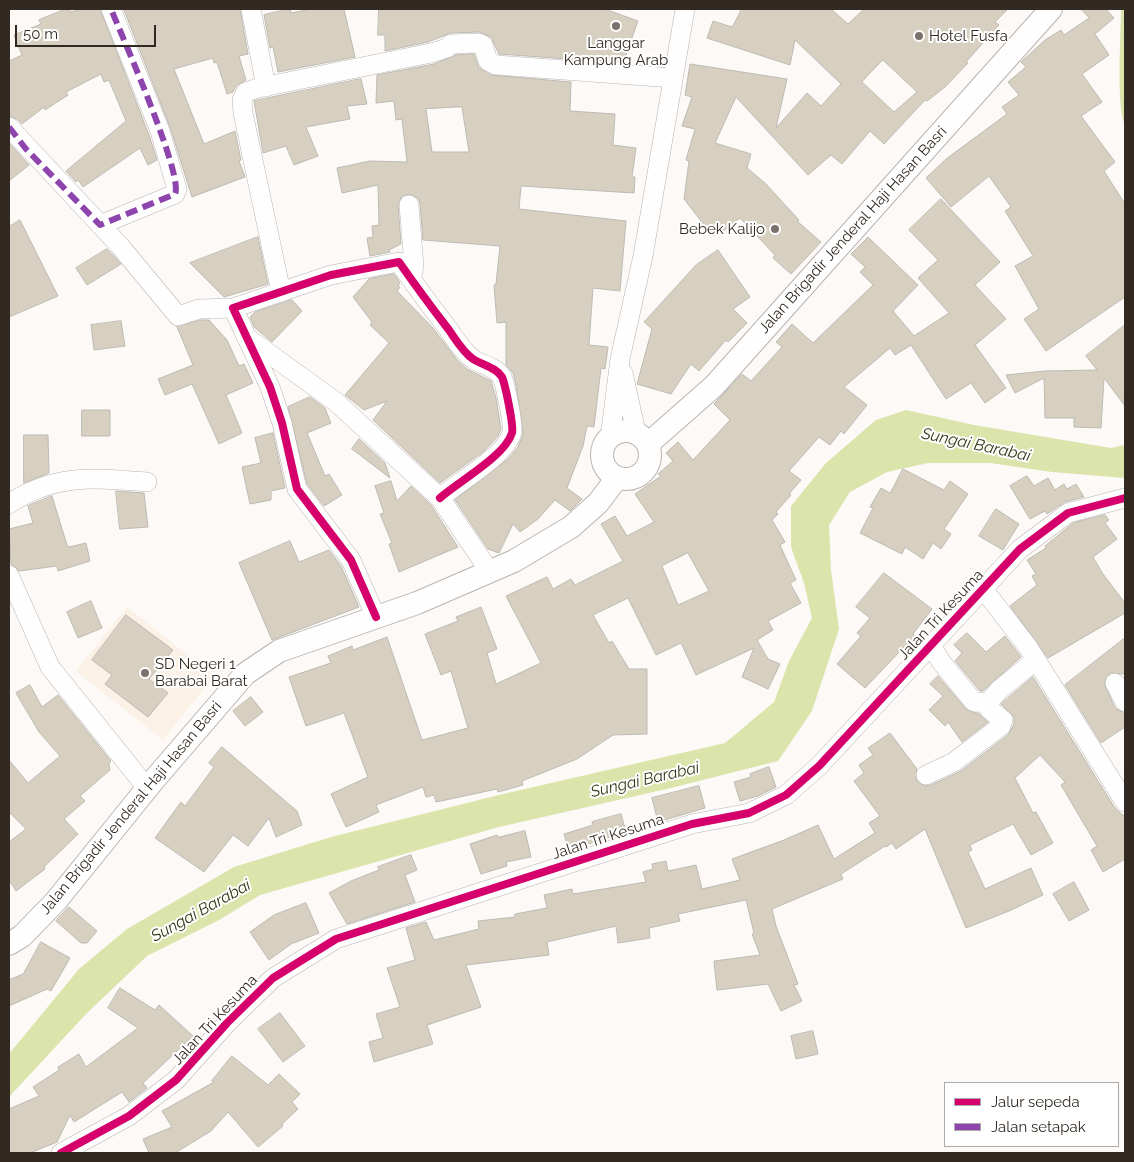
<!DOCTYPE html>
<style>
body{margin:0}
#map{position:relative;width:1134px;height:1162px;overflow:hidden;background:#fcf9f7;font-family:Raleway,sans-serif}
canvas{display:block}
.frame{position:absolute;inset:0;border:10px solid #322a22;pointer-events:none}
.legend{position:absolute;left:944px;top:1082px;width:175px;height:65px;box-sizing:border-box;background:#fff;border:1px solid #adaaa7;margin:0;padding:6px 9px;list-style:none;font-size:15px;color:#322a22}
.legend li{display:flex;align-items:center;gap:10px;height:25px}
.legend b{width:25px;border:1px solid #adaaa7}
.scale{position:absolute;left:15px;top:25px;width:141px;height:22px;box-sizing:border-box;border:2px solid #322a22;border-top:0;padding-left:6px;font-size:15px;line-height:18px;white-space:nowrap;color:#322a22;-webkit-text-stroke:4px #fff;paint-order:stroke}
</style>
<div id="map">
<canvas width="1134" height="1162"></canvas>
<div class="frame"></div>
<ul class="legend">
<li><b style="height:6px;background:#d6006c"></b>Jalur sepeda</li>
<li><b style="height:6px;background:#8e44ad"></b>Jalan setapak</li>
</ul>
<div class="scale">50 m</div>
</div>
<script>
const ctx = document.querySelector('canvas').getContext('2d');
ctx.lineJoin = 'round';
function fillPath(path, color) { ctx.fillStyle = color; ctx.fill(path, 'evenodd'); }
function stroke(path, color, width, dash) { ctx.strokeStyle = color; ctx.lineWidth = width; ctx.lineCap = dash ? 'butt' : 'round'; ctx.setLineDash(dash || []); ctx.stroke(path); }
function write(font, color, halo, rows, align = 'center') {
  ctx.font = font + ' Raleway,sans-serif'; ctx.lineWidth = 4; ctx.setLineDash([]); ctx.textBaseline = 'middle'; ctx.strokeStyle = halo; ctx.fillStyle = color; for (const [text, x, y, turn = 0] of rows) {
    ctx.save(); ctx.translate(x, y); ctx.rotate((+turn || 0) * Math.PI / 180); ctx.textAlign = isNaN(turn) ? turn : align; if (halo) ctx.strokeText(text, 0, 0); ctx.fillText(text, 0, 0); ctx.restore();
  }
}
fillPath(new Path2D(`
 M127,607L214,676L163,740L76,671Z`), '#fbf1e7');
fillPath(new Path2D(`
 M1121,9H1125V126C1116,104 1121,36 1121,9Z
 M906,410L974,425L1111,448L1125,445V478L1052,472L990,463H928L887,472L850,492L829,525L831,570L839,629L812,711L778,761L671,788L499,827L260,895L219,920L147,956L87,1013L9,1097V1054L79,969L127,929L234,867L331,837L499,795L725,743L774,702L789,661L812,618L804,583L791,547V506L826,463L876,420Z`), '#dbe4ab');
const building = new Path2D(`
 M66,9H69L71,12L82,9H100L149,135L157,160L148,165L140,148L83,187L78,180L76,182L66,171L126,121L109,80L104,82L101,74L66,92L68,95L45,110L44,107L22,124L17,119L9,116V61L22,55L14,35L41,24L39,20Z
 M128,9H240L248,54L239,56L246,80L236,86L233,92L227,94L217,62L214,63L213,58L174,69L204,144L235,131L241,160L239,161L245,177L192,197L170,127L124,10Z
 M290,9L291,13L312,9H344L355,57L278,72L273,47L270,48L264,15Z
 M379,9H605L638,21L623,63L499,54L491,37L479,32L451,33L428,42L385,51V35H378Z
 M742,9H831L848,24L864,9H1008L995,22L999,25L966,62L968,63L945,87L927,101L925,100L884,144L870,131L842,164L831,155L808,175L736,97L715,143L751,154L747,168L765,183L799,220L797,221L821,242L791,274L773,258L775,255L740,218L718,235H712L684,199L689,161L686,160L695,129L682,126L692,97L685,95L690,64L787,79L776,128L807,93L821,106L841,84L795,40L790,65L707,38L713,21L732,27ZM883,60L917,92L894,112L862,82Z
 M1081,9H1106L1114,18L1095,34L1109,55L1082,74L1102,102L1081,116L1115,162L1104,171L1125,204V297L1046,351L1024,319L1039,309L1015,266L1033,256L1005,211L1011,207L989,176L951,207L926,178L946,159L1007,114L1002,107L1019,95L1008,82L1026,67L1021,62L1045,40L1061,30L1064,35L1089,18Z
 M474,54L479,68L491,75L571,82L570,111L615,114L613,145L636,148L632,177H635L634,193L521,186L519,209L626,221L620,291L593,288L589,345L608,347L605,369L601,368L594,427L587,426L583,446L567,488L582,499L570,511L555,500L538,519L520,532L513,524L499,553L488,549L455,500L508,459L518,447L523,434L516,385L513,373L506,365V322L497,323L494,285L496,284L500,246L423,240L420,204L418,198L409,194L402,196L398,205L401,244L389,250L390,252L370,256L367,238L373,237L372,226L379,225L378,185L342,193L337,168L370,161L407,162L402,119L396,120L394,101L376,103L377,75L434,64L456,55ZM462,107L469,152H432L426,109Z
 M361,79L367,104L347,106L350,119L306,127L318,156L294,165L286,146L263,153L254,101Z
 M9,143L29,165L9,181Z
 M941,199L1000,262L975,285L1006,319L975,345L1006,388L985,403L971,383L946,399L911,345L895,355L890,348L844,387L867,405L844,434L841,431L830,445L819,437L789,471L801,480L789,494L791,495L776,512L778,514L772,520L785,542L780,545L796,580L790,583L801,603L768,621L773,630L757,640L768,659L780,664L768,689L742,677L754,648L696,675L681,643L656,655L628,598L593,615L609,643L612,641L629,669H647V734L613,735L577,759L522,781L523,785L498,792L497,789L436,802L434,795L426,797L423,787L376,805L379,812L346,827L331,794L368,777L344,713L306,726L289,677L331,663L328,656L352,646L353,650L387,637L422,740L468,728L451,671L441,675L425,634L458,621L456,617L481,607L497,649L487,653L496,684L541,663L506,596L547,577L553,589L571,579L575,585L623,561L601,524L615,516L627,536L654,522L635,494L661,476L658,474L673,461L666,453L678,442L693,460L730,420L714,404L742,374L751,381L782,347L776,342L792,324L813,343L873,285L860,272L865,267L851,254L868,237L918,285L893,311L914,336L949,313L918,278L938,260L909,230ZM688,553L709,591L678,605L662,566Z
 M20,220L58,296L9,317V227Z
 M258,237L268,284L224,297L190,263Z
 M107,249L121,264L87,285L76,268Z
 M718,250L750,297L733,309L747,323L728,342L726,340L699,371L691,364L671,394L637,384L652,329L644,322L696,265Z
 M394,274L400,283L398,285L400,287L397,291L433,328L458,361L467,369L491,381L496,398L501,429L498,436L484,451L440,483L373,420L387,401L364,410L345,395L389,343L370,325L372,322L353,297L369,279Z
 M292,300L302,311L272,342L254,327L250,317L255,312Z
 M201,320H209L227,340L239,366L244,364L253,383L226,395L242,433L219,444L192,384L165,395L158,379L193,365L177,327Z
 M121,321L125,346L94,350L91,325Z
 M1125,325V406L1104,378L1101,428L1074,427V418H1045L1044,378L1015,393L1006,375L1044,371L1097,370L1086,356Z
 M310,397L325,408L331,423L307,433L325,476L329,474L342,495L324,506L307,484L288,407Z
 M82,410H110V436H82Z
 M273,433L285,488L271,491V500L250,504L242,467L261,463L255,438Z
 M24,435H48L49,473L24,483Z
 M359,439L385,463L390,478L352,449Z
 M903,469L944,490L950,481L968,494L944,529L951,534L941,549L933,543L923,559L905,547L902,554L860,533L873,508L870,507L881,488L890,493Z
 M1027,476L1034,486L1048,478L1055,490L1064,484L1067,489L1076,484L1084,497L1065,502L1047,514L1045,511L1030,519L1010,486Z
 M391,481L397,501L411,486L431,505L458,547L399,572L389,544L392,543L380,514L384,513L375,486Z
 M116,491L144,493L148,527L120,529Z
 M52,496L67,545L69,547L86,543L90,561L58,571L57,566L19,571L11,564L9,529L33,523L28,506Z
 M996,509L1019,524L1003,550L979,536Z
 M1105,515L1109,520L1105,523L1117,539L1093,557L1103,574L1125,603V613L1048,658L1010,606L1037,585L1032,576L1036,574L1027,560L1046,548L1045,546L1073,523Z
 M290,541L299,562L329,550L341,566L359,607L272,640L239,563Z
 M884,573L932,609L913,634L920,640L910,651L905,646L865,688L837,664L861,636L857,633L870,618L856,607Z
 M91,601L102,628L78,638L67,612Z
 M126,615L173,650L149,679L168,693L148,717L105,684L112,675L92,660Z
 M967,633L986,652L1005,636L1021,657L983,691H980L955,661L962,653L954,645Z
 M1125,638V674L1110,673L1104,683L1115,708L1125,713V727L1101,743L1065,685Z
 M938,676L966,709L979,714L988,722L962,742L948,722L945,726L929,710L943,696L930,684Z
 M1033,677L1115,808L1125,817V859L1103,872L1091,850L1097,846L1061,785L1065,782L1040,755L1015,778L1033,813L1036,812L1053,843L1031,855L1013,824L970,845L972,850L968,852L985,889L1031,868L1043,895L1009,911L966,928L925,829L896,849L892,843L886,847L885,846L841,874L843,879L772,909L776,926L798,984L794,985L802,1001L781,1011L768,984L717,990L714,961L760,955L752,934L754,933L746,900L678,914L680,921L649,928L650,938L618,943L616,926L547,942L549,955L466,965L481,1007L427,1025L433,1044L374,1062L369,1042L383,1038L376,1014L400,1007L387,968L415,960L406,928L426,922L434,940L479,929L478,921L515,917V914L547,908L544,895L572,889L573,894L646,882L643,872L653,869L652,864L666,861L668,871L696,865L702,889L740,880L732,859L784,840L818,825L834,859L875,833L869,823L880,816L854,781L864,773L859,765L873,755L868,748L890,733L917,769L916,780L925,786L931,785L961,771L1008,735L1014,724V717L1001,704Z
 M30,685L42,707L58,695L111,761L109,763L110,770L80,796L85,801L64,819L78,834L44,867L45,869L16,891L9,880V842L26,829L9,812V760L28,783L60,756L39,732L16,693Z
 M251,697L263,712L245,726L233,711Z
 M222,747L297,811L302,825L276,837L269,818L248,846L233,835L204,872L155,838L181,802L185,806L214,767L209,763Z
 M769,767L776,787L758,796L740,801L734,782L751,777L750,774Z
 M699,786L705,808L658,822L652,798Z
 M621,814L626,832L569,850L564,834L593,825L592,822Z
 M525,831L531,857L506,862L507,866L481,874L470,844L497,835L498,837Z
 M411,855L417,870L405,875L415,902L347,924L329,893L351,881L379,870L378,867Z
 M1074,882L1089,910L1069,921L1053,894Z
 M306,903L319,933L291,944L269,960L250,932L274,915Z
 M69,907L97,931L87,943H81L56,921Z
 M41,942L70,958L51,991L47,989L9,1006V980L23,974Z
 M120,988L155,1010L159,1005L193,1036L143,1083L147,1088L129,1102L122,1092L74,1122L70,1115L57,1142L30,1153H9V1109L39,1096L33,1087L59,1070L58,1067L79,1054L86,1067L138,1028L108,1008Z
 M280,1013L305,1046L283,1062L258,1029Z
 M813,1031L818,1054L796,1059L791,1036Z
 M232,1056L268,1085L279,1074L300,1094L292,1102L298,1109L282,1124L283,1126L258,1147L228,1112L211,1131L175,1153H149L143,1139L172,1127L162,1111L214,1082L212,1081Z`);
fillPath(building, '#d7d0c0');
stroke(building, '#bdbab4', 1);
const minor = new Path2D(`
 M251,9L266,87
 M9,127L120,246L178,316L199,309L233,308
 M409,205L414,266L411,279
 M100,225L175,194L177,189L160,131L111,9
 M281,292L243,113L242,100L246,92L258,88L431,53L447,48L451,44L479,43L483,45L488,61L496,65L673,78
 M249,339L336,402L440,498L490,572
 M623,373L636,432
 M610,438L620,359L643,256L685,9
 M9,504C55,473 95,478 147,482
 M9,575L50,667L147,788
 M984,590L1028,647L1125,802
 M376,617L351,560L297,489L282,423L270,387L233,308L331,275L399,262C415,285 432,308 449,330C456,340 463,352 473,359C482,365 496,367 502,377C505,384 514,426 512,433C505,456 458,482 440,498
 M931,646L942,663L974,702L988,703
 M1115,683L1125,702
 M926,775L954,762L1001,726L1003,720L989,709L988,703L999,690L1036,660
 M61,1153L129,1116L176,1080L227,1023L273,978L336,939L692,824L749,813L786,795L819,766L1020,549L1068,513L1125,498`);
const major = new Path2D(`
 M602 455a24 24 0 1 1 48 0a24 24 0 1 1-48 0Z
 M648,444L714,386L1051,9
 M9,944L22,936L56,901L153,781L245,674L279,651L417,603L514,561L571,527L598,503L617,478`);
stroke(minor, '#b9b4b0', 20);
stroke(major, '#b9b4b0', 24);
stroke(minor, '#fffefe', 19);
stroke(major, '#fffefe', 22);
stroke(new Path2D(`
 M9,127L26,149L100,225L175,194C184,176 122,36 111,9`), '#8e44ad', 6, [12, 6]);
stroke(new Path2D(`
 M376,617L351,560L297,489L282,423L270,387L233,308L331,275L399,262C415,285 432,308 449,330C456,340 463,352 473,359C482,365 496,367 502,377C505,384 514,426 512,433C505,456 458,482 440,498
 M61,1153L129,1116L176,1080L227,1023L273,978L336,939L692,824L749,813L786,795L819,766L1020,549L1068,513L1125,498`), '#d6006c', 8);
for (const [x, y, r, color] of [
 [616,26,5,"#79726d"],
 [919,36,5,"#79726d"],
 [775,229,5,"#79726d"],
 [145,673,5,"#79726d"]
]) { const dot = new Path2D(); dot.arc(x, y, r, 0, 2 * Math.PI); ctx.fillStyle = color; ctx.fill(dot); stroke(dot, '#fff', 2); }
write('15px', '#322a22', '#fff', [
 ["Hotel Fusfa",929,36],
 ["Langgar",616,43,"center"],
 ["Kampung Arab",616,60,"center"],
 ["Bebek Kalijo",765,229,"right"],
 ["SD Negeri 1",155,664],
 ["Barabai Barat",155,681]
], 'left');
write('15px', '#322a22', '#fff', [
 ["Jalan Brigadir Jenderal Haji Hasan Basri",853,230,-48],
 ["Jalan Tri Kesuma",941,615,-47],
 ["Jalan Brigadir Jenderal Haji Hasan Basri",131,808,-50],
 ["Jalan Tri Kesuma",608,837,-18],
 ["Jalan Tri Kesuma",215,1020,-47]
]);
write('italic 16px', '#333816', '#fff', [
 ["Sungai Barabai",976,445,12],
 ["Sungai Barabai",645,780,-13],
 ["Sungai Barabai",201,911,-29]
]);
</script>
